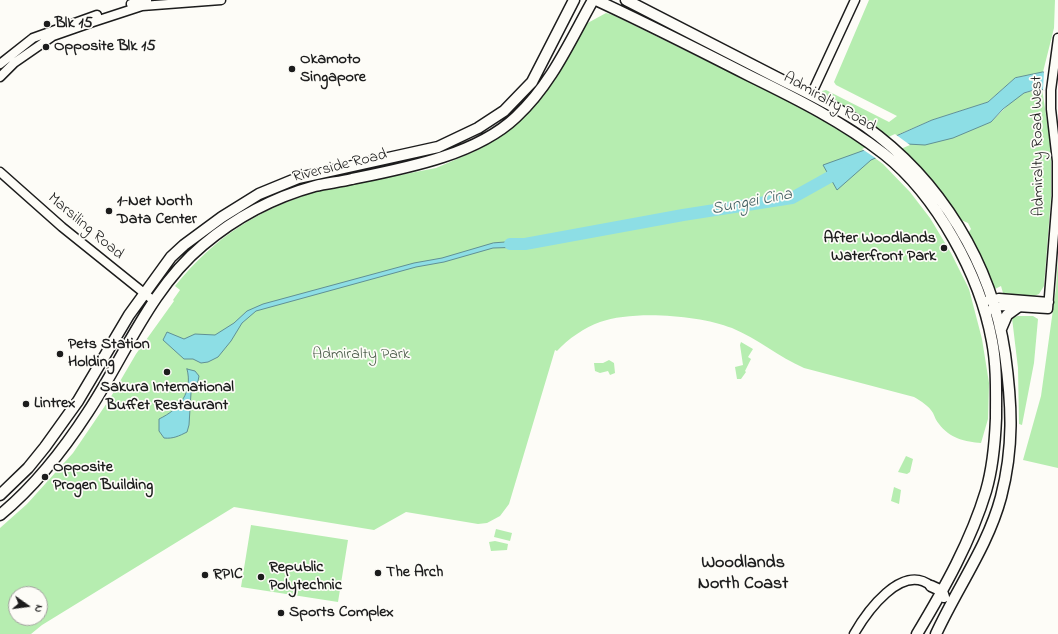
<!DOCTYPE html>
<style>
body{margin:0}
#map{position:relative;width:1058px;height:634px;overflow:hidden;background:#fdfcf7;font-family:"Indie Flower",sans-serif}
canvas{display:block}
.north{position:absolute;left:8px;top:586px;width:40px;height:40px;box-sizing:border-box;background:#fdfcf7;border:1px solid #a3a29f;border-radius:50%;rotate:104deg;font-size:11px;font-weight:700;line-height:16px;text-align:center;color:#1c1c1c}
.north::after{content:'';display:block;margin:auto;width:14px;height:18px;background:#1c1c1c;clip-path:polygon(50% 0,100% 100%,50% 72%,0 100%)}
</style>
<div id="map">
<canvas width="1058" height="634"></canvas>
<div class="north">N</div>
</div>
<script>
const ctx = document.querySelector('canvas').getContext('2d');
ctx.lineJoin = 'round';
function fillPath(path, color) { ctx.fillStyle = color; ctx.fill(path, 'evenodd'); }
function stroke(path, color, width, dash) { ctx.strokeStyle = color; ctx.lineWidth = width; ctx.lineCap = dash ? 'butt' : 'round'; ctx.setLineDash(dash || []); ctx.stroke(path); }
function write(font, color, halo, rows, align = 'center') {
  ctx.font = font + ' "Indie Flower",sans-serif'; ctx.lineWidth = 3.5; ctx.setLineDash([]); ctx.textBaseline = 'middle'; ctx.strokeStyle = halo; ctx.fillStyle = color; for (const [text, x, y, turn = 0] of rows) {
    ctx.save(); ctx.translate(x, y); ctx.rotate((+turn || 0) * Math.PI / 180); ctx.textAlign = isNaN(turn) ? turn : align; if (halo) ctx.strokeText(text, 0, 0); ctx.fillText(text, 0, 0); ctx.restore();
  }
}
fillPath(new Path2D(`
 M869,0H1055L1054,28L1043,72L1015,78L988,102L932,120L897,135L980,126L991,122L1016,97L1024,93L1042,89L1050,140L1051,163V197L1044,286L1039,294L1034,296L1003,293L1001,286L995,289L968,233L971,229L968,223L961,220C939,190 915,159 885,136C866,121 844,109 824,96L822,91L826,90L889,122L897,116L836,85L834,82Z
 M606,13L613,15L825,119L867,146L864,150L883,164L910,192L930,218L951,253L969,289L982,339L989,383L988,419L981,443C966,442 949,438 939,424C936,421 935,417 933,413C929,406 921,401 914,397L804,368C779,357 758,339 732,328C699,315 633,310 600,322C585,327 568,339 557,351L555,350L509,504L500,516L487,523L478,524L406,512L374,530L234,507L42,625L31,634H0V528L27,504L73,453L109,400L136,354L174,301L173,300L180,290L175,286C217,235 256,211 318,191L436,168L478,150L501,135L531,109L554,81L584,25ZM16,594H40V618H16Z
 M1058,258V468L1023,460L1041,396L1056,288Z
 M1018,316H1033L1038,319L1034,363L1022,425L1019,424L1018,368L1012,318Z
 M741,342L753,349L748,357L751,359L745,371L746,372L741,379H737L735,367L743,365L740,345Z
 M609,360L614,363L615,373L610,375L608,371L600,373L595,371L594,363H603Z
 M906,456L913,459L910,472L907,474L898,472Z
 M894,487L901,490L899,504L891,501Z
 M251,525L348,540L338,602L241,587Z
 M496,529L512,533L510,541L494,537Z
 M495,541L508,544L507,550L491,551L489,542Z`), '#b6edb0');
const water = new Path2D(`
 M1043,72L1058,74V89L1034,90L1024,93L1003,109L991,122L953,138L925,145L907,144L871,160L837,190L823,165L862,151L932,120L988,102L1015,78Z
 M524,241L525,247L493,248L444,262L416,267L256,311L242,323L231,341L218,357L208,362L201,363L193,359H184L163,340L167,332L184,339L195,334L215,335L234,323L247,311L263,304L414,263L442,258L493,243Z
 M187,369L195,371L199,376L198,381L191,393L189,425L187,432C179,436 173,439 164,438L159,431V419C180,409 193,392 187,369Z`);
fillPath(water, '#8ddee5');
stroke(water, '#609095', 1);
fillPath(new Path2D(`
 M1044,71L1058,73V91L1043,90Z
 M895,134L910,145L877,159L862,149Z`), '#fdfcf7');
stroke(new Path2D(`
 M510,244H525L683,215L792,198L844,169`), '#8ddee5', 12);
const minor = new Path2D(`
 M131,4L147,0
 M0,64L33,38L97,15
 M0,77L14,63L53,36L93,22L142,6L221,0
 M811,95L855,0
 M0,172L62,227L154,301
 M986,301L999,298L1049,302
 M990,310L1001,306L1048,309L1057,196V161L1051,109V90L1058,38
 M854,634C866,613 902,562 931,586`);
const major = new Path2D(`
 M596,0C648,24 699,50 750,76C797,99 843,122 884,154C937,196 980,275 992,341C997,367 996,392 996,418C995,443 993,467 986,491C971,541 944,589 917,634
 M626,0C675,25 724,50 772,75C803,91 836,106 865,126C940,179 992,264 1005,354C1012,405 1014,447 1001,497C988,546 957,588 936,634
 M1001,329L1007,315L1018,307
 M0,495L28,468L45,447L78,401L129,315L171,257L184,245L222,217L259,194L298,178L438,147L478,128L504,111L532,82L574,0
 M0,515C34,487 64,449 88,412C125,356 150,289 203,245C235,218 275,197 315,186C327,183 340,182 352,179C406,168 476,155 516,117C551,85 570,41 593,0
 M931,586L942,591L944,597`);
stroke(minor, '#1c1c1c', 11);
stroke(major, '#1c1c1c', 13);
stroke(minor, '#fdfcf7', 8);
stroke(major, '#fdfcf7', 10);
for (const [x, y, r, color] of [
 [47,24,4,"#1c1c1c"],
 [46,47,4,"#1c1c1c"],
 [292,69,4,"#1c1c1c"],
 [109,211,4,"#1c1c1c"],
 [944,248,4,"#1c1c1c"],
 [60,354,4,"#1c1c1c"],
 [167,372,4,"#1c1c1c"],
 [26,404,4,"#1c1c1c"],
 [45,477,4,"#1c1c1c"],
 [378,573,4,"#1c1c1c"],
 [205,575,4,"#1c1c1c"],
 [261,577,4,"#1c1c1c"],
 [281,613,4,"#1c1c1c"]
]) { const dot = new Path2D(); dot.arc(x, y, r, 0, 2 * Math.PI); ctx.fillStyle = color; ctx.fill(dot); stroke(dot, '#fdfcf7', 1.5); }
write('bold 16px', '#1c1c1c', '#fdfcf7', [
 ["Blk 15",55,24],
 ["Opposite Blk 15",54,47],
 ["Okamoto",300,60],
 ["Singapore",300,78],
 ["1-Net North",117,202],
 ["Data Center",117,220],
 ["After Woodlands",936,239,"right"],
 ["Waterfront Park",936,257,"right"],
 ["Pets Station",68,345],
 ["Holding",68,363],
 ["Sakura International",167,388,"center"],
 ["Buffet Restaurant",167,406,"center"],
 ["Lintrex",34,404],
 ["Opposite",53,468],
 ["Progen Building",53,486],
 ["Republic",269,568],
 ["Polytechnic",269,586],
 ["The Arch",386,573],
 ["RPIC",213,575],
 ["Sports Complex",289,613]
], 'left');
write('16px', '#1c1c1c', '#fdfcf7', [
 ["Admiralty Road",829,103,30],
 ["Admiralty Road West",1039,146,-91],
 ["Riverside Road",340,167,-14],
 ["Marsiling Road",85,227,40]
]);
write('16px', '#4a5b48', '#fdfcf7', [
 ["Admiralty Park",361,355]
]);
write('italic 17px', '#446062', '#fdfcf7', [
 ["Sungei Cina",752,203,-11]
]);
write('bold 18px', '#1c1c1c', '#fdfcf7', [
 ["Woodlands",743,564],
 ["North Coast",743,585]
]);
</script>
